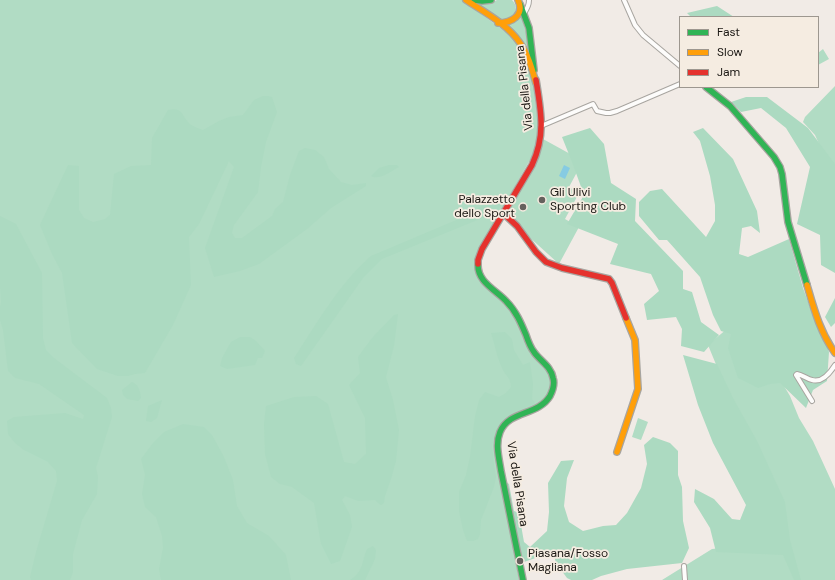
<!DOCTYPE html>
<style>
body{margin:0}
#map{position:relative;width:835px;height:580px;overflow:hidden;background:#f1ebe6;font-family:"DM Sans",sans-serif}
canvas{display:block}
.legend{position:absolute;left:679px;top:16px;width:140px;height:72px;box-sizing:border-box;background:#f5ece1;border:1px solid #9d978f;margin:0;padding:5px 7px;list-style:none;font-size:12px;color:#1a1713}
.legend li{display:flex;align-items:center;gap:8px;height:20px}
.legend b{width:20px;border:1px solid #9d978f}
</style>
<div id="map">
<canvas width="835" height="580"></canvas>
<ul class="legend">
<li><b style="height:5px;background:#30b455"></b>Fast</li>
<li><b style="height:5px;background:#ff9f0a"></b>Slow</li>
<li><b style="height:5px;background:#e5322d"></b>Jam</li>
</ul>
</div>
<script>
const ctx = document.querySelector('canvas').getContext('2d');
ctx.lineJoin = 'round';
function fillPath(path, color) { ctx.fillStyle = color; ctx.fill(path, 'evenodd'); }
function stroke(path, color, width, dash) { ctx.strokeStyle = color; ctx.lineWidth = width; ctx.lineCap = dash ? 'butt' : 'round'; ctx.setLineDash(dash || []); ctx.stroke(path); }
function write(font, color, halo, rows, align = 'center') {
  ctx.font = font + ' "DM Sans",sans-serif'; ctx.lineWidth = 3.5; ctx.setLineDash([]); ctx.textBaseline = 'middle'; ctx.strokeStyle = halo; ctx.fillStyle = color; for (const [text, x, y, turn = 0] of rows) {
    ctx.save(); ctx.translate(x, y); ctx.rotate((+turn || 0) * Math.PI / 180); ctx.textAlign = isNaN(turn) ? turn : align; if (halo) ctx.strokeText(text, 0, 0); ctx.fillText(text, 0, 0); ctx.restore();
  }
}
fillPath(new Path2D(`
 M0,0H462L510,35L525,55L533,81L539,132L535,151L481,246L474,263L476,273L481,281L511,309L531,353L548,370L552,379L551,389L546,398L536,407L500,427L498,465L519,580H0Z
 M497,0H512C518,6 516,12 512,18L501,22L472,2H493Z
 M521,15L526,32L528,51L507,26Z
 M823,49L829,59L818,65V53Z
 M835,86V173L824,155L815,135L803,122L805,117Z
 M543,139L583,161L569,187L579,193L565,219L579,227L559,264L517,226L506,208Z
 M735,322L778,376L790,396L799,418L813,441L835,489V580H662L712,549L740,546L785,548L729,396L708,345Z
 M638,418L648,422L641,440L632,437Z`), '#b1dcc4');
fillPath(new Path2D(`
 M717,6L734,17H691L687,13Z
 M263,96H268L272,97L277,112L266,142L261,167L258,192L234,225L232,233L235,238H242L272,216L275,209L283,202L290,175L299,151L305,148L315,150L324,157L329,169L341,182L352,185L366,183V186L331,208L307,229L259,264L240,271L214,277L205,248L234,167L229,161L199,224L189,237L191,285L173,325L145,373L135,374L128,376H118L97,369L72,343L62,273L52,254L40,225L68,165L79,166V210L84,218L93,222L105,219L110,215L114,174L131,166L151,165L152,138L168,110C182,107 181,114 188,122C191,126 198,128 203,130L219,121L229,117L243,115L254,100Z
 M746,97H767L808,128L835,164V273L821,265L820,235L797,224L810,167L786,128L761,108L741,112L731,102Z
 M590,128L604,144L611,183L636,199L635,221L683,271V289L692,292L701,322L719,335L704,352L681,346L682,329L676,317L647,320L644,304L659,291L651,274L610,264L618,244L567,224L584,195L572,162L562,137Z
 M703,128L733,159L757,211L760,233L751,226L742,228L739,254L748,257L789,239L803,288L815,321L826,343L829,352L827,381L813,390L806,408L780,383L770,384L758,388L738,378L728,348L731,334L721,331L713,315L700,277L667,240H659L639,216V202L650,191L662,189L706,237L715,221V205L710,176L700,141L693,132Z
 M389,165H397L399,167C391,171 379,181 371,176L379,168Z
 M497,197L502,203L497,212L382,259L363,278L301,366L296,364L294,358C317,323 339,284 371,256L461,218Z
 M0,216L16,224L42,273L43,338L46,350L54,358L107,398L111,408L112,417L96,468L98,477L97,494L82,520L73,554V572L70,580H31L30,577L36,552L57,481L56,471L48,462L24,450L15,443L8,434L7,421L14,417L65,413L83,419L84,415L39,384L15,378L8,371L3,330L0,320V307L1,302L0,286Z
 M835,298V323L831,327L825,317Z
 M398,314L394,346L386,377L393,400L399,430L396,461L391,479L385,496L384,503L381,505L378,503L375,500L358,501L345,496L342,500L350,515L352,527L340,561L331,564L321,544L314,503L292,487L280,484L271,477L265,454L264,424L266,406L294,397L316,396L328,404L344,462L355,464L366,454L365,418L349,385L360,373L358,357L372,338L394,315Z
 M505,332L512,339L514,350L523,365L530,362L533,384L532,399L535,403L532,408L511,415L498,427L492,445L494,465L496,477L494,487L481,520L480,534L478,539L473,541H467L463,530L459,511V492L466,475L470,457L475,416L479,400L485,392L499,397L506,393L511,387C510,376 507,378 503,370C497,358 495,345 491,333Z
 M240,337H250L256,341L265,351L262,358H258L255,365L227,369L220,366L222,358L231,342Z
 M683,355L717,364L733,398L757,441L785,502L790,540L801,580H794L783,555L716,552L710,528L694,502L695,489L714,499L732,519L740,520L746,505L713,443L698,405Z
 M132,382C139,385 140,391 141,398L138,401L127,399L123,395L122,390Z
 M162,400L157,418L151,422L146,421L148,406Z
 M183,424L204,427L212,435L224,457L233,480L237,506L247,523L269,536L286,555L291,580H161L159,569L163,548L162,536L156,517L145,507L142,494L145,475L141,459L153,443L164,432Z
 M653,437L670,443L678,451V475L682,487L683,521L689,548L682,563L627,569L601,576L592,580H571L567,578L556,563L553,552L524,562L521,560L505,481L509,484L514,511L524,515V518L521,525L524,542L530,547L547,531L549,512L548,483L561,461L574,460L567,478L564,506L569,522L583,531L603,526L616,525L627,513L641,488L647,464L644,445Z
 M373,546L376,550L375,559L365,580H350C364,571 361,563 367,549Z`), '#acdac1');
fillPath(new Path2D(`
 M564,165L570,168L565,179L559,176Z`), '#86cbe2');
const street = new Path2D(`
 M624,0L635,25L643,35L680,66
 M524,13C527,9 529,6 529,0
 M541,126L593,104L597,111L606,113H610L617,111L680,84
 M812,401L796,375L797,374C803,375 807,379 812,380C822,383 830,373 835,365
 M684,566L685,580`);
const fast = new Path2D(`
 M474,0L482,1L491,0
 M520,4L529,28L534,70
 M706,87L730,106L774,157L780,167L782,174L788,222L807,285
 M478,264C477,282 496,290 506,301C516,311 521,323 526,335C528,341 530,347 534,352C540,361 551,366 553,378C555,384 553,390 550,396C538,416 509,410 500,432C495,444 499,458 501,471L523,580`);
const slow = new Path2D(`
 M466,0C484,12 507,24 520,43C528,54 532,69 536,83
 M498,23C512,23 525,15 518,0
 M807,285C814,309 820,332 835,353
 M617,452L638,389L635,340L626,318`);
const jam = new Path2D(`
 M503,213L517,226L536,252L546,262L562,268L609,279L612,283L626,318
 M478,264V260L482,249L532,165C546,135 541,111 536,80`);
stroke(street, '#a8a5a0', 6);
stroke(fast, '#a8a5a0', 8);
stroke(slow, '#a8a5a0', 8);
stroke(jam, '#a8a5a0', 8);
stroke(street, '#fdfcfb', 4);
stroke(fast, '#30b455', 5.5);
stroke(slow, '#ff9f0a', 5.5);
stroke(jam, '#e5322d', 5.5);
for (const [x, y, r, color] of [
 [542,200,4,"#65615d"],
 [523,207,4,"#65615d"],
 [520,561,4,"#65615d"]
]) { const dot = new Path2D(); dot.arc(x, y, r, 0, 2 * Math.PI); ctx.fillStyle = color; ctx.fill(dot); stroke(dot, '#f5ece1', 1.5); }
write('12px', '#1a1713', '#f5ece1', [
 ["Via della Pisana",525,88,-96],
 ["Via della Pisana",517,484,81]
]);
write('12px', '#1a1713', '#f5ece1', [
 ["Gli Ulivi",550,193],
 ["Sporting Club",550,207],
 ["Palazzetto",515,200,"right"],
 ["dello Sport",515,214,"right"],
 ["Piasana/Fosso",528,554],
 ["Magliana",528,568]
], 'left');
</script>
